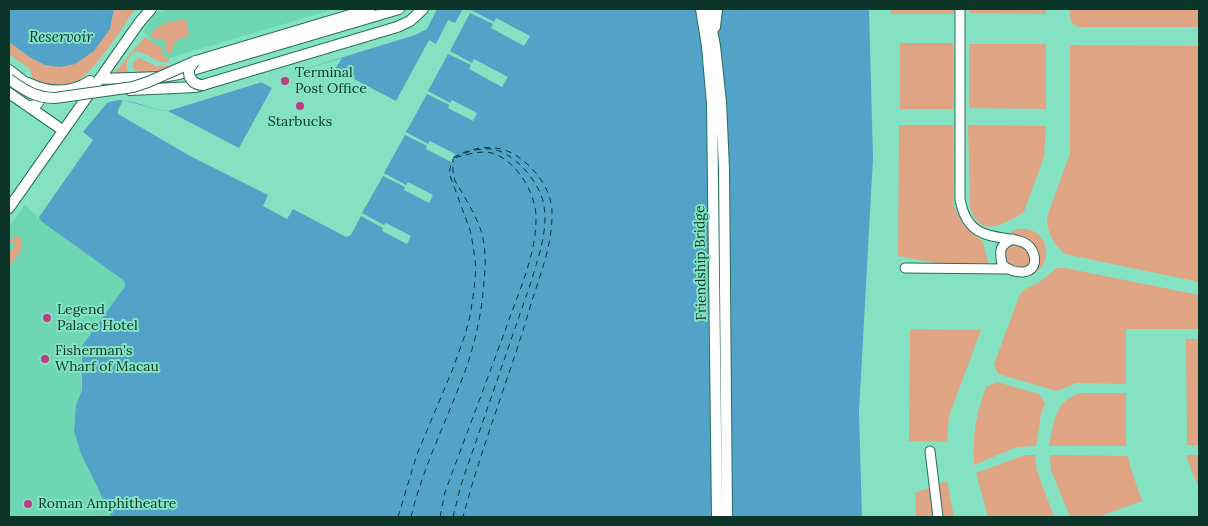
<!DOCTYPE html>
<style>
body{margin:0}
#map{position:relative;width:1208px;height:526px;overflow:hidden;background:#84e2c2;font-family:Lora,serif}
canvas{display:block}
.frame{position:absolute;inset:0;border:10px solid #0b3529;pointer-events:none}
</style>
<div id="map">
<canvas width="1208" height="526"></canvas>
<div class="frame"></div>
</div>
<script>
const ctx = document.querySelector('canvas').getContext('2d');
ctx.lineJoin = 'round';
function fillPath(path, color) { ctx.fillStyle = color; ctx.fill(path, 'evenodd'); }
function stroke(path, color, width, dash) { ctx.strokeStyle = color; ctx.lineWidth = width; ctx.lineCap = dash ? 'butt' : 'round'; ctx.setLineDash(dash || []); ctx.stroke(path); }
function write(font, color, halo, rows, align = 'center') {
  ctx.font = font + ' Lora,serif'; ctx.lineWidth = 4; ctx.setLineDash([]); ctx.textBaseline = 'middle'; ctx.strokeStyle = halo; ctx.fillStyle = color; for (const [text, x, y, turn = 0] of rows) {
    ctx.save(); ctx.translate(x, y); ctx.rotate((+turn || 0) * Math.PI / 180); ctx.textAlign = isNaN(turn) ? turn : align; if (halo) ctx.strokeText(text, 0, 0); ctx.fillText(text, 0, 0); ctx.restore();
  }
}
fillPath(new Path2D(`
 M172,9H335L166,59L143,31L156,13Z
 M25,205L40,219L123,280L125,283L124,288L81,353L82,390L76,405L74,430L81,454L112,517H9V227Z`), '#6fd6b4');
fillPath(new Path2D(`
 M114,9H135C119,31 91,81 65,87C56,89 43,85 34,84L30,69L9,54V42L31,58L45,65L110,29Z
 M382,9H388L162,74L138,73L132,66L134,61L139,58L156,66H168L265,36L267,43Z
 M891,9H954V14H891Z
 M969,9H1046V14L969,13Z
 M1070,9H1199V27H1078C1069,23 1070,18 1070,9Z
 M180,20H186L189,36C177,39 174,39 172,53L169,54L166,50L165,41L161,39L154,40L151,34C157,24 170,21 180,20Z
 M145,37C151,39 152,46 160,45L163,54L170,61C167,62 164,63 162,62C151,61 139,43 129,58C125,63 127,68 129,73H114Z
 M900,43H953L954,109H900Z
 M969,44H1046V109L969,108Z
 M1070,45L1199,46V282L1065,254C1055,246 1046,231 1047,217L1070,153Z
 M899,125H953L954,207L964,226L983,242L988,263L995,274L898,256Z
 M968,125L1046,126L1044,157L1024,212C1015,218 995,230 984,226C977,224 972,214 970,208Z
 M1018,229C1055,226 1053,274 1027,275C1021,275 1011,269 1005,267C1002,249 997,238 1018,229Z
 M17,236L21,239L22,249L9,267V254L16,243L9,242V240Z
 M1057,268H1065L1199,295V329H1126V384L1076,383L1057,391L998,374L994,364L1020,294L1025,289L1038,283Z
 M910,329L981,330L949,416L947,442L909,441Z
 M1186,339H1199V445H1187Z
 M997,382L1039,394L1045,403L1041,414L1036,446L1017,447L974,465C972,437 976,413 986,387Z
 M1080,393H1126V446H1049C1054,423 1054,401 1080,393Z
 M1025,455H1035L1037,471L1054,517H988L976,473Z
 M1050,455L1128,456L1130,466L1142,501L1098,517H1070L1051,470Z
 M1186,455H1199V486L1193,475Z
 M947,481L954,517H916L915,493Z`), '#dfa585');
fillPath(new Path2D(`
 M9,9H114L110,29L94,51L75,64L60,67L45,65L31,58L9,42Z
 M437,9H869L873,158L859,412L862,517H112L81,454L74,431L76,405L82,390V346L124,288L125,283L123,280L41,221L39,217L93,140L83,132L107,103C127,94 147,110 168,111L415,35L427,29Z`), '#52a3c7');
fillPath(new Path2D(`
 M463,9H469L494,22L496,18L530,36L524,46L491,28L493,24L470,13L450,51L472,63L474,59L508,77L502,87L469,69L471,65L448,54L428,91L450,103L452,100L477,113L473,121L448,108L449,105L427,94L406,132L428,144L430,141L455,154L451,162L426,149L427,146L405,135L384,173L406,185L408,182L433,195L429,203L404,190L405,187L383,176L362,213L384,225L386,223L411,236L407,244L382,231L383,228L361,216L351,235L346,237L293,209L287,219L263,206L268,195L190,156L118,114V110L123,100L159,110L168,111L239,148L272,88L261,82L342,58L335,69L396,101L429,40L436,44L448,20L455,23Z`), '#84e2c2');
stroke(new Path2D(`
 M453,158C472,146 498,143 517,156C536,169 553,191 552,215C552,246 540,275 531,304C510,376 482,445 463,517
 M398,517L417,454L452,371L465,335L470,316L474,290L476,268L473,245L470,230L449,173L452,161
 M411,517C423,467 446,422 464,374C475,344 482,313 484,281C486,265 486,244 480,228C474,212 464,196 455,181L453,172V159
 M440,517L445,492C465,438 486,383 506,328C518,293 536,256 536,219C537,194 516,160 492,153C480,150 465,155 454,158
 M453,517L461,485L531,282C538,258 548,232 544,206C541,184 516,153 492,149C483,148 466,151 458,156`), '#0c3242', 1, [6, 5]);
const minor = new Path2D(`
 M960,9V199C970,258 1025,223 1034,255C1039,276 1013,276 1002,264C999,249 1000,245 1013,239
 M905,268L1007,269
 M930,451L938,517`);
const major = new Path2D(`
 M701,9L707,46L712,104L717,517
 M708,9L715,46L721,102L724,169L727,517
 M715,27L717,9
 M196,61L370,9
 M9,70L39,93C42,102 36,108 26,105
 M100,79L162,77L179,74L399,9
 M28,83C49,93 70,94 90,81
 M130,90L196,87L397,27L410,21L423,9
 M9,93L58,127
 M9,208L139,23L151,9`);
stroke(minor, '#266f5a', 11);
stroke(major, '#266f5a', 12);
stroke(minor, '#fff', 9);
stroke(major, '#fff', 10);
const majorBridge = new Path2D(`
 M195,61L189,69C188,78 193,85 203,85
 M9,79C24,90 36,98 55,98L133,87L148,82L196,61`);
stroke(majorBridge, '#266f5a', 12, []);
stroke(majorBridge, '#fff', 10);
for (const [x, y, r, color] of [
 [285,81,5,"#bd3c84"],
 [300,106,5,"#bd3c84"],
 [47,318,5,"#bd3c84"],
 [45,359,5,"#bd3c84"],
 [28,504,5,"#bd3c84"]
]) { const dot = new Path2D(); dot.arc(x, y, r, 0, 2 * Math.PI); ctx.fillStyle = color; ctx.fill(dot); stroke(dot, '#84e2c2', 2); }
write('14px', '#0b3529', '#84e2c2', [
 ["Terminal",295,73],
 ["Post Office",295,89],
 ["Starbucks",300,122,"center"],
 ["Legend",57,310],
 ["Palace Hotel",57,326],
 ["Fisherman's",55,351],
 ["Wharf of Macau",55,367],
 ["Roman Amphitheatre",38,504]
], 'left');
write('14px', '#0b3529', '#84e2c2', [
 ["Friendship Bridge",701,263,-91]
]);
write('italic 15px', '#0c3242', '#84e2c2', [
 ["Reservoir",61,38]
]);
</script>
